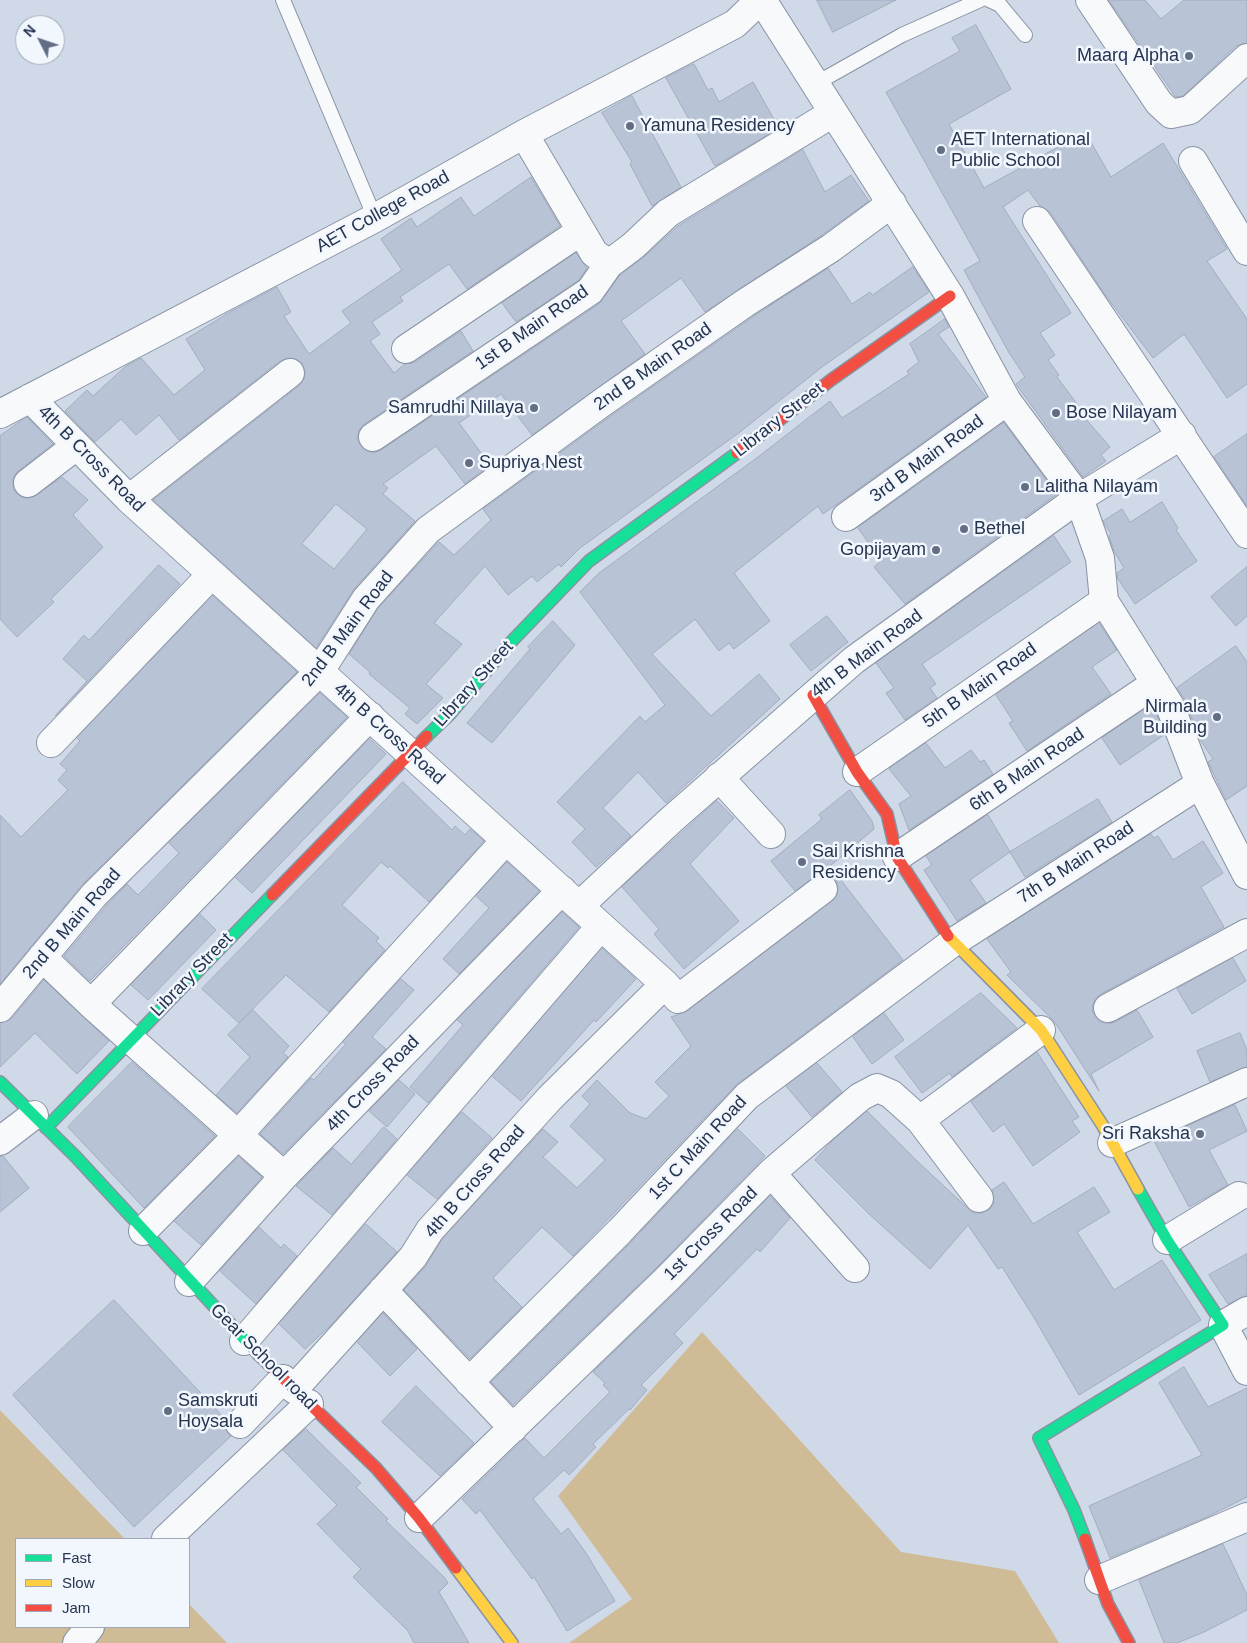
<!DOCTYPE html>
<style>
body{margin:0}
#map{position:relative;width:1247px;height:1643px;overflow:hidden;background:#d0d9e7;font-family:Arial,sans-serif}
canvas{display:block}
.legend{position:absolute;left:15px;top:1538px;width:175px;height:90px;box-sizing:border-box;background:#f2f6fd;border:1px solid #a0a8b7;margin:0;padding:6px 9px;list-style:none;font-size:15px;color:#25344f}
.legend li{display:flex;align-items:center;gap:10px;height:25px}
.legend b{width:25px;border:1px solid #a0a8b7}
.north{position:absolute;left:15px;top:15px;width:50px;height:50px;box-sizing:border-box;background:#f2f6fd;border:1px solid #a0a8b7;border-radius:50%;rotate:311deg;font-size:14px;font-weight:700;line-height:20px;text-align:center;color:#25344f}
.north::after{content:'';display:block;margin:auto;width:18px;height:22px;background:#616e84;clip-path:polygon(50% 0,100% 100%,50% 72%,0 100%)}
</style>
<div id="map">
<canvas width="1247" height="1643"></canvas>
<ul class="legend">
<li><b style="height:6px;background:#16e098"></b>Fast</li>
<li><b style="height:6px;background:#ffcf43"></b>Slow</li>
<li><b style="height:6px;background:#f24e42"></b>Jam</li>
</ul>
<div class="north">N</div>
</div>
<script>
const ctx = document.querySelector('canvas').getContext('2d');
ctx.lineJoin = 'round';
function fillPath(path, color) { ctx.fillStyle = color; ctx.fill(path, 'evenodd'); }
function stroke(path, color, width, dash) { ctx.strokeStyle = color; ctx.lineWidth = width; ctx.lineCap = dash ? 'butt' : 'round'; ctx.setLineDash(dash || []); ctx.stroke(path); }
function write(font, color, halo, rows, align = 'center') {
  ctx.font = font + ' Arial,sans-serif'; ctx.lineWidth = 5; ctx.setLineDash([]); ctx.textBaseline = 'middle'; ctx.strokeStyle = halo; ctx.fillStyle = color; for (const [text, x, y, turn = 0] of rows) {
    ctx.save(); ctx.translate(x, y); ctx.rotate((+turn || 0) * Math.PI / 180); ctx.textAlign = isNaN(turn) ? turn : align; if (halo) ctx.strokeText(text, 0, 0); ctx.fillText(text, 0, 0); ctx.restore();
  }
}
fillPath(new Path2D(`
 M702,1332L901,1552L1015,1571L1059,1643H569L632,1599L558,1496Z
 M0,1410L125,1539H16V1627H189V1604L227,1643H0Z`), '#cfbc97');
const building = new Path2D(`
 M817,0H896L833,32Z
 M1109,0H1145L1161,19L1184,0H1247V43L1236,46L1183,96L1176,97Z
 M976,25L1011,89L949,124L984,188L1085,132L1111,177L1163,143L1227,249L1207,261L1247,319V384L1227,398L1184,334L1153,358L1106,296L1050,212L1040,206L1028,190L1003,207L1071,313L1040,333L1055,355L1048,360L1059,375L1057,377L1086,416L1084,417L1110,447L1101,455L1106,461L1083,477L1016,384L1025,377L1008,351L964,270L980,261L886,92L960,51L952,38Z
 M694,64L708,90L712,88L719,102L753,82L779,128L715,166L666,78Z
 M632,96L681,187L652,206L630,164L632,162L602,113Z
 M803,150L825,192L851,175L869,201L822,235L705,312L681,278L621,321L645,354L532,435L501,394L459,423L490,465L465,484L436,446L383,484L388,488L383,494L415,521L354,589L316,648L153,500L300,385L304,379L305,371L302,363L296,359L288,358L280,361L179,440L159,415L136,435L121,419L95,442L65,411L87,390L93,396L126,366L141,358L174,395L205,370L186,339L230,312L277,287L291,312L284,316L309,354L351,323L342,311L402,270L381,239L411,218L417,227L461,197L474,216L531,177L560,226L467,289L449,264L400,297L403,301L372,322L380,334L370,341L394,373L405,364L415,362L461,331L473,351L364,424L359,430L357,438L360,445L367,451L374,453L381,450L599,304L620,275L644,257L678,226ZM336,504L367,529L334,569L302,544Z
 M576,253L587,268L579,280L516,322L502,303Z
 M913,267L929,292L822,367L740,432L580,548L561,567L559,564L537,582L532,576L508,595L485,566L434,623L462,644L426,684L443,698L417,724L405,714L410,708L369,674L370,672L349,654L378,608L439,542L454,555L491,520L483,509L612,415L754,316L828,268L852,304L870,292L872,295Z
 M945,319L949,327L938,334L986,397L823,514L818,506L734,573L770,621L734,649L729,643L719,651L695,619L652,654L711,716L759,674L780,699L666,803L638,772L603,808L631,836L596,867L572,842L585,829L557,802L640,716L645,722L665,705L580,592L599,573L758,457L830,401L842,418L909,374L907,371L919,362L910,344Z
 M27,417L53,444L18,471L13,478V486L15,492L23,498H31L62,477L88,500L73,515L103,547L51,599L54,602L17,637L0,619V436Z
 M1004,423L1057,494L905,604L874,567L881,561L858,528Z
 M1247,434V506L1214,457Z
 M1162,502L1178,528L1176,530L1197,561L1135,604L1118,579L1117,573L1124,568L1114,551L1109,536L1111,534L1103,521L1122,509L1130,522Z
 M1054,536L1071,562L922,664L936,684L930,688L937,698L905,720L886,693L894,688L876,663Z
 M159,565L180,584L55,716L87,681L63,659L84,635L89,640Z
 M1247,567V616L1236,626L1211,597Z
 M213,596L297,672L83,884L0,984V815L21,837L68,790L58,780L67,770L60,764L80,741L77,738Z
 M827,616L848,642L811,671L790,645Z
 M553,621L575,645L492,743L467,723L530,649L528,647Z
 M1099,623L1117,650L1092,667L1111,694L1027,751L1009,723L1013,721L996,695Z
 M1236,646L1247,662V786L1226,800L1208,762L1213,759L1199,738L1185,700L1177,688Z
 M320,693L347,717L90,981L64,956L106,906L127,884L138,895L179,853L169,843Z
 M1150,706L1156,713L1164,735L1120,765L1102,738Z
 M370,739L386,754L252,893L235,877Z
 M926,743L945,768L971,750L980,762L984,760L993,774L909,830L899,804L911,796L889,769Z
 M403,782L452,830L455,826L465,835L470,829L484,841L429,902L390,866L388,868L381,862L342,905L379,938L376,941L385,950L329,1012L286,975L239,1023L202,989Z
 M850,790L872,821L874,829L830,866L903,960L736,1085L573,1256L542,1227L493,1278L522,1307L470,1359L404,1290L425,1267L442,1239L543,1129L558,1142L543,1157L577,1188L605,1160L570,1126L590,1104L582,1096L597,1080L630,1113L646,1119L669,1096L655,1082L691,1046L671,1017L687,1011L832,901L837,895L838,888L836,880L829,875L822,874L814,877L795,891L771,861L822,819L819,815Z
 M1098,799L1112,822L1025,877L1010,852Z
 M717,801L734,818L690,864L739,921L684,969L654,934L659,929L622,887Z
 M988,815L1010,852L970,880L986,903L957,921L924,870L932,865L926,856Z
 M1151,834L1154,838L1158,836L1173,860L1203,841L1223,873L1201,887L1224,927L1101,994L1095,999L1092,1008L1094,1015L1099,1021L1107,1024L1115,1022L1137,1010L1153,1037L1091,1074L1099,1091L1054,1021L1007,975L1011,972L987,939Z
 M507,862L539,891L459,974L443,959L489,908L476,896Z
 M562,912L579,927L428,1103L410,1087L463,1025L457,1020Z
 M200,914L216,930L148,1000L131,985Z
 M602,948L636,979L596,1022L594,1020L521,1101L492,1076Z
 M1233,958L1246,981L1192,1014L1177,989Z
 M401,979L414,990L372,1037L386,1049L283,1154L260,1134L311,1078L314,1080L346,1044L343,1042Z
 M44,980L109,1041L77,1074L35,1033L0,1067V1023L12,1018Z
 M981,993L1017,1028L952,1077L950,1073L922,1093L895,1057Z
 M253,1010L289,1046L283,1053L288,1057L237,1113L216,1095L250,1057L228,1035Z
 M884,1013L904,1040L872,1064L853,1037Z
 M1240,1033L1247,1050V1067L1210,1082L1197,1051Z
 M1037,1052L1079,1117L1072,1121L1080,1132L1033,1166L1004,1124L993,1132L971,1102Z
 M132,1062L215,1136L144,1208L68,1127Z
 M817,1063L842,1092L812,1117L786,1086Z
 M399,1080L415,1094L387,1127L369,1111Z
 M1235,1105L1247,1131L1209,1150L1228,1185L1189,1207L1154,1141Z
 M867,1111L917,1161L973,1213H981L989,1210L994,1204L992,1190L1004,1182L1033,1224L1094,1187L1110,1212L1077,1232L1114,1290L1162,1260L1201,1320L1079,1395L1033,1316L1002,1267L998,1269L968,1225L930,1269L869,1214L815,1160L832,1141Z
 M462,1112L492,1138L437,1199L407,1175Z
 M384,1127L397,1139L332,1215L296,1186L333,1148L351,1164Z
 M738,1129L765,1156L657,1267L513,1405L491,1382L631,1242Z
 M0,1156H3L29,1188L0,1212Z
 M239,1157L262,1177L201,1245L174,1221Z
 M770,1196L790,1218L760,1252L757,1249L674,1334L683,1343L641,1385L647,1390L630,1410L629,1409L593,1444L596,1447L569,1475L564,1470L533,1499L561,1534L568,1528L586,1553L615,1601L567,1631L534,1577L532,1579L480,1510L476,1514L462,1499L525,1438L544,1458L610,1392L603,1385L605,1383L593,1372L679,1289Z
 M366,1224L397,1252L331,1325L305,1349L279,1324Z
 M259,1227L281,1248L284,1244L297,1256L256,1304L220,1271Z
 M1247,1254V1295L1228,1304L1209,1275Z
 M114,1300L225,1419V1429L231,1436L134,1527L13,1395Z
 M383,1313L417,1349L390,1376L357,1342Z
 M1184,1367L1208,1407L1247,1388V1497L1209,1516L1110,1558L1089,1506L1202,1455L1159,1383Z
 M416,1386L474,1443L440,1476L382,1422Z
 M306,1429L361,1483L356,1487L388,1519L386,1521L444,1577L448,1583L439,1592L469,1643H414L408,1631L353,1577L361,1569L317,1524L337,1505L283,1450Z
 M1223,1544L1247,1595V1610L1204,1632L1177,1643H1164L1139,1580Z`);
fillPath(building, '#b8c3d6');
stroke(building, '#a2acbf', 1);
const lane = new Path2D(`
 M283,0L375,218
 M989,0L1000,5L1025,35
 M815,84L902,35L980,0`);
const street = new Path2D(`
 M762,0L950,296L1007,401L1079,498L1100,558L1104,601L1170,706L1200,784L1247,875
 M1090,0L1159,103L1171,114L1190,110L1247,58
 M524,134L594,253L609,264
 M1193,161L1247,251
 M1037,221L1247,534
 M406,349L581,231
 M30,398L129,499L665,984L678,999L823,889
 M0,414L375,218L524,134L735,24L760,0
 M373,437L590,291L609,264L633,246L668,213L833,113
 M28,483L76,446
 M129,499L290,373
 M846,517L1007,401
 M51,743L212,574
 M857,772L1104,601
 M719,777L771,834
 M897,857L1156,683
 M579,906L671,820L854,660L1079,498L1182,435
 M42,957L91,1004L284,1176
 M91,1004L370,716
 M0,1008L94,895L320,671L366,599L428,530L603,402L745,303L831,248L892,203
 M1108,1008L1247,933
 M920,1120L979,1198
 M0,1141L34,1115
 M1112,1143L1247,1082
 M771,1173L855,1268
 M143,1231L237,1136L506,840
 M1167,1240L1239,1196
 M189,1282L284,1176L562,890
 M383,1290L513,1428
 M1247,1311L1223,1325L1247,1371
 M244,1341L601,926
 M469,1382L620,1231L747,1096L952,943L1200,784
 M294,1389L413,1257L430,1230L550,1098L665,984
 M240,1424L283,1379
 M419,1518L668,1278L771,1173L860,1097L877,1088L891,1094L920,1120L1041,1030
 M166,1539L309,1404
 M1099,1580L1247,1517
 M77,1643L90,1627`);
const fast = new Path2D(`
 M427,736L450,714L512,641L589,561L737,453
 M0,1082L76,1157L259,1355
 M46,1128L272,895
 M1085,1539L1074,1510L1039,1438L1223,1325L1167,1240L1138,1189`);
const slow = new Path2D(`
 M948,936L1041,1030L1103,1126L1138,1189
 M456,1568L512,1643`);
const jam = new Path2D(`
 M737,453L831,380L950,296
 M813,695L857,772L887,814L897,857L948,936
 M272,895L427,736
 M259,1355L376,1468L419,1518L456,1568
 M1085,1539L1108,1604L1129,1643`);
stroke(lane, '#8893a4', 16);
stroke(street, '#8893a4', 30);
stroke(fast, '#8893a4', 14);
stroke(slow, '#8893a4', 14);
stroke(jam, '#8893a4', 14);
stroke(lane, '#f8f9fb', 14);
stroke(street, '#f8f9fb', 28);
stroke(fast, '#16e098', 11);
stroke(slow, '#ffcf43', 11);
stroke(jam, '#f24e42', 11);
for (const [x, y, r, color] of [
 [1189,56,5,"#616e84"],
 [630,126,5,"#616e84"],
 [941,150,5,"#616e84"],
 [534,408,5,"#616e84"],
 [1056,413,5,"#616e84"],
 [469,463,5,"#616e84"],
 [1025,487,5,"#616e84"],
 [964,529,5,"#616e84"],
 [936,550,5,"#616e84"],
 [1217,717,5,"#616e84"],
 [802,862,5,"#616e84"],
 [1200,1134,5,"#616e84"],
 [168,1411,5,"#616e84"]
]) { const dot = new Path2D(); dot.arc(x, y, r, 0, 2 * Math.PI); ctx.fillStyle = color; ctx.fill(dot); stroke(dot, '#f2f6fd', 2); }
write('18px', '#25344f', '#f2f6fd', [
 ["Maarq Alpha",1179,56,"right"],
 ["Yamuna Residency",640,126],
 ["AET International",951,140],
 ["Public School",951,161],
 ["Samrudhi Nillaya",524,408,"right"],
 ["Bose Nilayam",1066,413],
 ["Supriya Nest",479,463],
 ["Lalitha Nilayam",1035,487],
 ["Bethel",974,529],
 ["Gopijayam",926,550,"right"],
 ["Nirmala",1207,707,"right"],
 ["Building",1207,728,"right"],
 ["Sai Krishna",812,852],
 ["Residency",812,873],
 ["Sri Raksha",1190,1134,"right"],
 ["Samskruti",178,1401],
 ["Hoysala",178,1422]
], 'left');
write('18px', '#25344f', '#f2f6fd', [
 ["AET College Road",383,212,-29],
 ["1st B Main Road",532,328,-35],
 ["2nd B Main Road",653,367,-35],
 ["Library Street",779,420,-38],
 ["4th B Cross Road",91,459,45],
 ["3rd B Main Road",927,459,-36],
 ["2nd B Main Road",348,629,-53],
 ["4th B Main Road",867,654,-37],
 ["Library Street",474,684,-48],
 ["5th B Main Road",980,686,-35],
 ["4th B Cross Road",389,734,42],
 ["6th B Main Road",1027,770,-34],
 ["7th B Main Road",1076,863,-33],
 ["2nd B Main Road",72,924,-49],
 ["Library Street",192,975,-46],
 ["4th Cross Road",373,1084,-46],
 ["1st C Main Road",698,1148,-47],
 ["4th B Cross Road",475,1182,-49],
 ["1st Cross Road",711,1234,-45],
 ["Gear School road",263,1357,45]
]);
</script>
